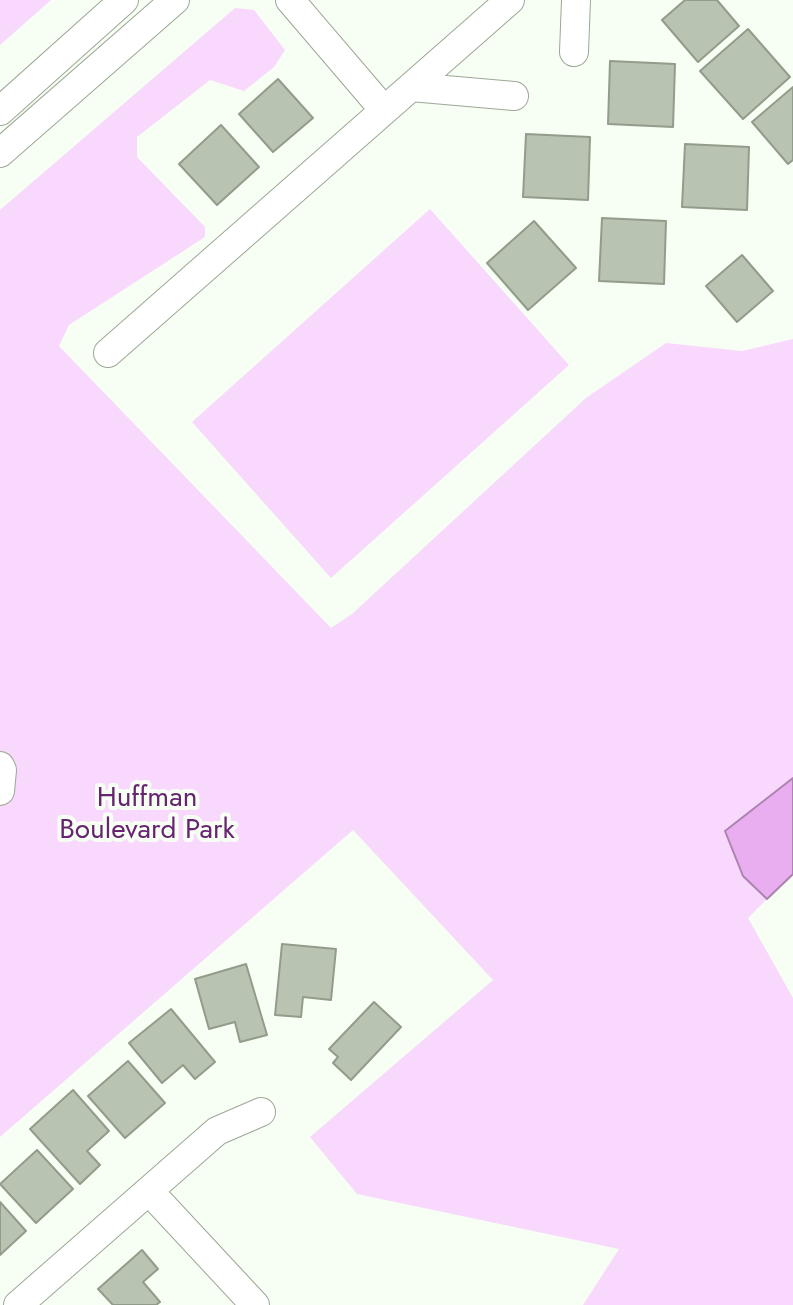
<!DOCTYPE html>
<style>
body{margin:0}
canvas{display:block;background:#f7fef3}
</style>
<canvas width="793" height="1305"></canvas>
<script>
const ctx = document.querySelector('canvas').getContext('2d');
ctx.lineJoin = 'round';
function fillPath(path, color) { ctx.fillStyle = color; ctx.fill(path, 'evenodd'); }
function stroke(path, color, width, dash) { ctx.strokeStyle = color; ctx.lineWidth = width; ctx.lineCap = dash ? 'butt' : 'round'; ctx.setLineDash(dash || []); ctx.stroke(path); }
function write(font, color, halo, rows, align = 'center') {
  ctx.font = font + ' Jost,sans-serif'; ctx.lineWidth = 8; ctx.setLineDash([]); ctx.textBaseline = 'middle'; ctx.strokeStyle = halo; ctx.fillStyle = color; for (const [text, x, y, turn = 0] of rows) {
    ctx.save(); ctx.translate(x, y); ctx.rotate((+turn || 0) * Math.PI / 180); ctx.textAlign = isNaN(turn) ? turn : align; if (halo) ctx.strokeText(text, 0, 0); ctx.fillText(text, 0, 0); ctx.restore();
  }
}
fillPath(new Path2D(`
 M0,0H51L0,45Z
 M235,8L254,10L285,50L274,67L244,91L210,80L137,137V157L205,227V237L69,325L59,346L331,628L352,614L586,398L666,343L742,351L793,339V778L725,831L743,876L767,899L748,918L793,998V1305H583L619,1249L357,1194L310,1137L493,980L353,830L0,1137V210Z
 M430,209L569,365L331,578L192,422Z`), '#f9d8fd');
const water = new Path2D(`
 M793,778V874L767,899L743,876L725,831Z`);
fillPath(water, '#e8aeef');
stroke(water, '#ac84b0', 2);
const building = new Path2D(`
 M685,0H717L739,26L698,62L662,20Z
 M748,29L790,77L743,119L700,71Z
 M610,61L675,64L673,127L608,124Z
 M278,79L313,118L273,152L239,114Z
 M793,87V160L788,164L752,122Z
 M221,125L259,167L217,205L179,164Z
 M526,134L590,137L588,200L523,197Z
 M685,144L749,147L747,210L682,207Z
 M602,218L666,221L664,284L599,281Z
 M534,221L576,268L528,310L487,263Z
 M742,255L773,291L737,322L706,286Z
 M282,944L336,949L331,1000L303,997L301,1017L275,1015Z
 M246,964L267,1035L240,1042L235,1022L209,1029L195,979Z
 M374,1002L401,1027L351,1080L333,1063L338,1057L329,1049Z
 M171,1009L215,1062L195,1079L183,1065L162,1083L129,1043Z
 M128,1061L165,1103L125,1138L88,1096Z
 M73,1090L109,1131L87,1151L100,1165L80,1184L30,1129Z
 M37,1150L73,1189L36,1223L0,1184Z
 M0,1202L26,1231L0,1255Z
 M142,1250L158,1269L143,1282L160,1302L156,1305H113L98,1289Z`);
fillPath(building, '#b9c3b2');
stroke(building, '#929c8b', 2);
const minor = new Path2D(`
 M290,0L384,110
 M574,52L576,0
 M411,87L514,96
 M0,111L124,0
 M0,153L175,0
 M108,353L510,0
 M0,766L2,770L0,791
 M149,1191L255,1305
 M18,1305L217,1131L261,1112`);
stroke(minor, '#9da796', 30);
stroke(minor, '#fff', 28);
write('28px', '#672471', '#f7fef3', [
 ["Huffman",147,799],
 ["Boulevard Park",147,831]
]);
</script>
